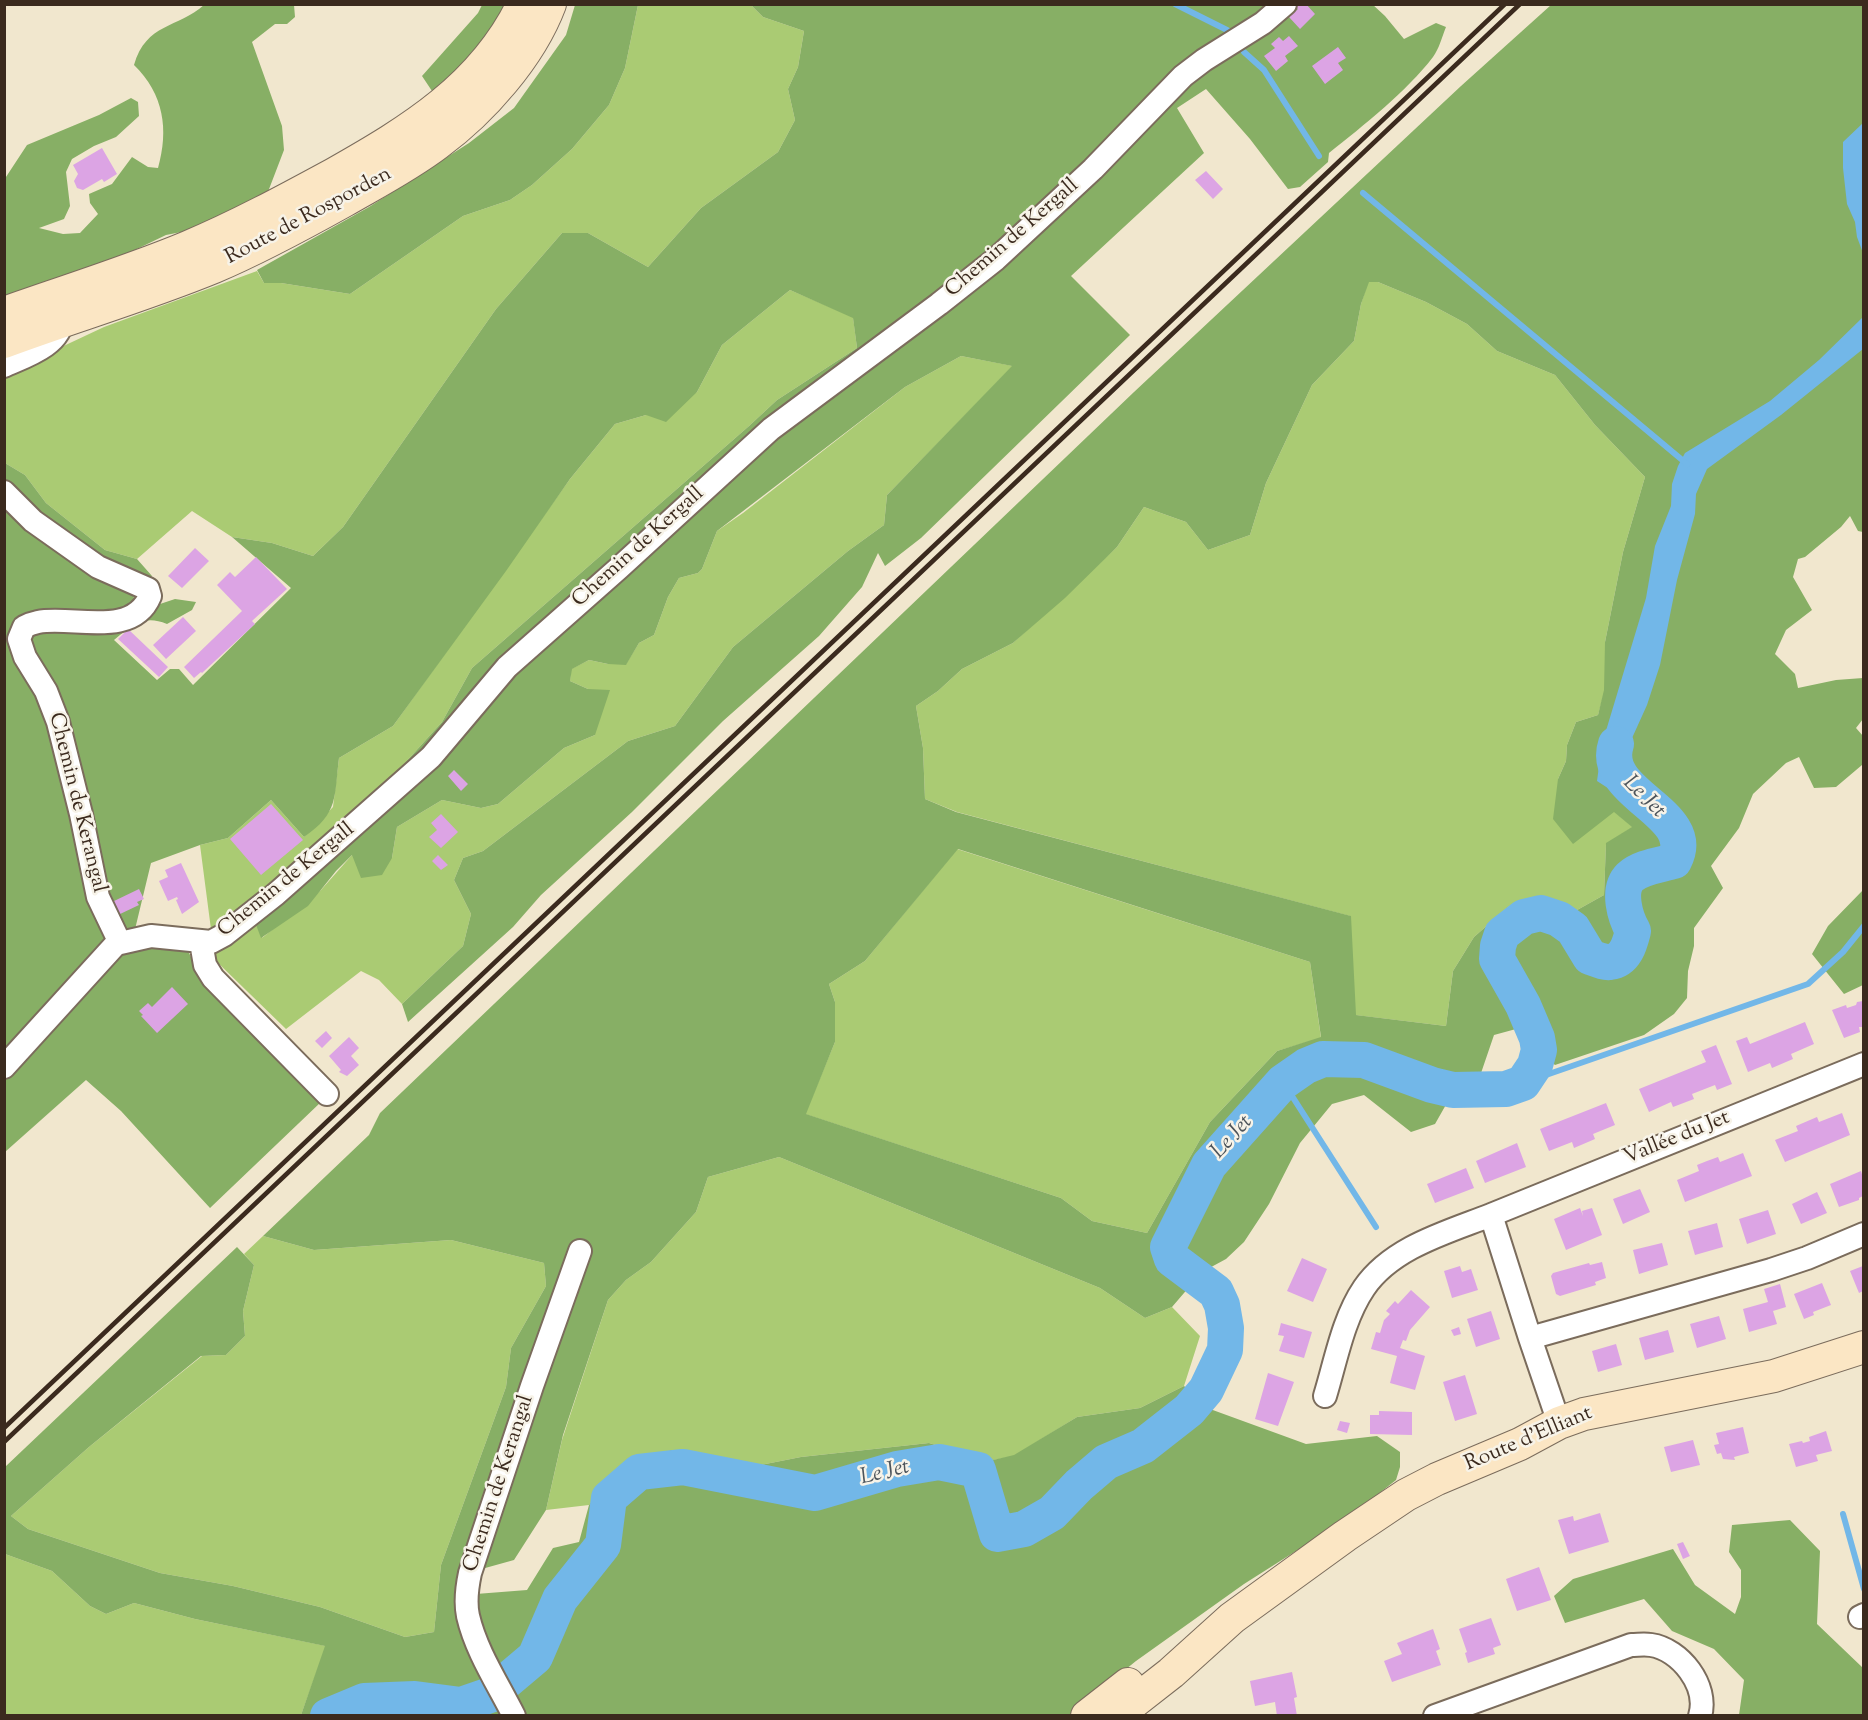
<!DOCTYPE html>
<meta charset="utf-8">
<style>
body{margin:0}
#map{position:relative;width:1868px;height:1720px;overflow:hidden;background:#f1e7ce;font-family:"Sorts Mill Goudy",serif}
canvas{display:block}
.frame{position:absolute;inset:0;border:6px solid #3b2a1e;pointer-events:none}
</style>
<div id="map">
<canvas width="1868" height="1720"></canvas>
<div class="frame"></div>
</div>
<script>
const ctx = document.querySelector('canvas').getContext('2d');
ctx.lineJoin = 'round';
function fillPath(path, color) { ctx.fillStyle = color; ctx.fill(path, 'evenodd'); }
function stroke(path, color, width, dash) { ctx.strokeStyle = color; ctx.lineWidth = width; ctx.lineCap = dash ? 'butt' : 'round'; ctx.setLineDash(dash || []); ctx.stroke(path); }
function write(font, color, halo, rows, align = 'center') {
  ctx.font = font + ' "Sorts Mill Goudy",serif'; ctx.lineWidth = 5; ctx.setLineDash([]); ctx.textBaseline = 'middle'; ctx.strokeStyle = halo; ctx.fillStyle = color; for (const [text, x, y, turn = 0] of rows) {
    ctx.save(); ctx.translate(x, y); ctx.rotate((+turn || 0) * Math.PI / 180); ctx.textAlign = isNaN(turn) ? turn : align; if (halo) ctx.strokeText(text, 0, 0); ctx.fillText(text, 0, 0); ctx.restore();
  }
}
fillPath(new Path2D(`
 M638,5H751L763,17L804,31L798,67L788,89L795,120L778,152L701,208L648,267L588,233H562L496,309L343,527L313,556L272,543L232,537L192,511L137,559L105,550L46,503L25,475L5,463L4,374L104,327L257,271L264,283H281L350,294L463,216L510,200L532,185L572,149L609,105L625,68Z
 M1368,282H1378L1426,302L1467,324L1497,351L1555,375L1595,425L1645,477L1623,552L1605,642V690L1598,715L1576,722L1567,745L1566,761L1558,779L1614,811L1633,827L1606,844L1604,895L1570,914L1540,896L1508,907L1474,937L1453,971L1446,1026L1355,1015L1350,916L957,812L925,799L923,748L916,706L938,691L962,669L1013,643L1117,547L1144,507L1186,522L1208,550L1250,535L1266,483L1312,385L1354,341L1361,304Z
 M790,290L853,317L857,348L777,400L749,426L472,668L442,722L385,785L328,840L262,938L321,890L352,855L392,858L397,827L442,800L481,808L498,804L564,748L595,735L588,689L570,681L571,669L589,660L608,664H626L639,643L654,635L668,597L679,578L698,573L702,569L717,531L743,513L905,387L961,356L1013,366L887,495L884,525L848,551L733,647L675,726L628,741L483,851L463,858L454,880L471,914L463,946L402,1004L379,980L361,971L286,1029L215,960L200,845L228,838L271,800L304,837L333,807L339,758L393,726L570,479L615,424L646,415L697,392L722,345Z
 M957,849L1310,962L1321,1038L1277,1051L1210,1122L1147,1233L1092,1221L1061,1198L805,1114L835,1042V1002L829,984L865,961Z
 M779,1157L1100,1288L1145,1318L1172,1307L1200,1336L1184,1386L1140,1408L1077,1417L1014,1456L989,1461L929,1443L801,1457L730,1471L703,1462L614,1471L589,1505L546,1510L562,1440L608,1300L626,1280L651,1262L696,1212L708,1177Z
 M263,1236L314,1250L451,1240L544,1263L546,1286L511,1348L506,1387L441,1565L434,1632L405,1637L320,1607L233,1586L160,1573L28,1529L11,1516L89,1447L202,1356L226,1355L245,1336L243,1311L254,1265L244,1254Z
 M5,1554L52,1571L90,1606L106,1614L134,1603L195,1619L326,1646L301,1715L5,1716Z`), '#aacb73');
fillPath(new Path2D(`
 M1372,4L1385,16L1404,39L1436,23L1446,27C1442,37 1439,49 1433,57C1407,91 1363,126 1329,153L1328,162L1300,187L1288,189L1250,139L1206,89L1177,108L1204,153L1071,276L1130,335L921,538L885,566L878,553L862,587L819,636L723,721L632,812L541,895L513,927L408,1022L402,1004L463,946L471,914L454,880L463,858L483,851L628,741L675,726L733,647L848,551L884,525L887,495L1012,366L961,356L905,387L717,531L702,569L698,573L679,578L668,597L654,635L639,643L626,665L608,664L589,660L572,669L570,681L588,689L610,690L595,735L564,748L498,804L481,808L442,800L397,827L392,858L382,875L361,878L352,855L336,871L308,906L261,938L255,922L328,840L335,826L385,785L442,722L472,668L749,426L777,400L857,348L853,318L790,290L722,345L697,392L666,422L646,415L615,424L570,479L506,571L393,726L339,758C334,797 339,813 304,837L271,800L228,838L200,845L151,863L130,950L186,947L206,987L321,1102L210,1208L121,1111L86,1080L5,1152V463L25,475L46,503L105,550L137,559L152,576L133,597L160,604L175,599L196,602L192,610L167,624C144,614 132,625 114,640L157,680L170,669H179L193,685L291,588L232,537L272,543L313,556L343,527L496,309L562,233H588L648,267L701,208L778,152L795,120L788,89L798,67L804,31L763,17L751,5Z
 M204,5H294L295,17L287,24H275L252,42L282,126L284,150L266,197L207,227L166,235L112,261L5,299L4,180L27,145L99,115L131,98L138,102L139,116L116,137L94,146L72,159L66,172L70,206L64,219L39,228L63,234L80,233L98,214L90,203L89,194L112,184L132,157L148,167L158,168C169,130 164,94 134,65C146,23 178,28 204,5Z
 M482,5H514L445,84L432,91L422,76L478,13Z
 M575,5H638L625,68L609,105L572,149L532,185L510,200L463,216L350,294L281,283H264L257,270L369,207L469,143L514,108L566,35Z
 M1551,5H1863V532L1858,531L1850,516L1841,527L1805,557L1798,559L1793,577L1812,610L1786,630L1775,654L1795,674L1798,688L1836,680L1863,678V719L1856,728L1863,736L1862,765L1836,787L1814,788L1799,757L1786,763L1753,794L1739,828L1711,866L1723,888L1694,928V946L1688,971L1687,998L1674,1014L1644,1035L1555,1065L1516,1029L1494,1035L1480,1076L1464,1073L1435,1124L1411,1132L1364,1095L1332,1104L1300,1143L1269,1204L1244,1242L1226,1259L1202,1272L1172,1307L1145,1318L1100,1288L779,1157L708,1177L696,1212L651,1262L626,1280L608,1300L563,1435L546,1510L514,1560L478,1570L476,1594L527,1590L553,1548L579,1542L589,1505L614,1471L672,1450L730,1471L801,1457L929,1443L989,1461L1014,1455L1077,1417L1140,1408L1184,1386L1210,1409L1306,1444L1377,1436L1400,1452V1467L1396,1480L1348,1518L1244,1584L1136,1661L1069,1715H301L325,1646L195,1619L134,1603L106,1614L90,1606L52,1571L5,1554V1467L237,1247L254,1265L243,1311L245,1336L226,1355L201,1356L89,1447L11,1516L28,1529L160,1573L233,1586L320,1607L405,1637L434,1632L441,1565L506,1387L511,1348L546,1286L544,1263L451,1240L314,1250L263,1236L369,1135L380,1113L1134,392L1461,86ZM1369,282H1378L1426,302L1467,324L1497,351L1555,375L1595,425L1645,477L1623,552L1605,642L1604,690L1598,715L1576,722L1567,745L1566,761L1558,779L1553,819L1573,844L1614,812L1632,827L1606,843L1604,895L1570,914L1540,896L1508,907L1474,937L1453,971L1446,1026L1356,1015L1351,916L956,812L925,799L923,748L916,706L938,691L962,669L1013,643L1065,598L1117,547L1144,507L1186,522L1208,550L1250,535L1266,483L1312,385L1354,341L1361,304ZM958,849L1310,962L1321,1037L1277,1051L1210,1122L1147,1233L1092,1221L1061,1198L806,1114L835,1042V1002L829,984L865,961Z
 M1863,890V985L1844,994L1812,954L1828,926Z
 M1790,1520L1820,1551L1817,1624L1863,1668V1715H1739L1744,1680L1714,1649L1672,1631L1644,1599L1565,1623L1554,1596L1573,1579L1673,1549L1695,1585L1735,1614L1741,1597V1570L1729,1552L1732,1525Z`), '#87af65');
fillPath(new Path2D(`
 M1863,123V253L1857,237L1855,222L1847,204L1843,168V142Z
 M1863,317V349L1781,415L1707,469L1696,494L1695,514L1677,580L1660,665L1647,705L1628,747L1630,771L1639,780L1620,796L1597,781L1602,744L1646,598L1655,546L1671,506L1672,484L1678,466L1685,453L1770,401L1819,360Z`), '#72b7e8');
stroke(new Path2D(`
 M1175,4L1227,30
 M1244,52L1264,70L1319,156
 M1363,193L1687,464
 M1283,1082L1376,1227
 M1523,1083L1808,984L1843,952L1864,926
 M1843,1514L1864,1589`), '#72b7e8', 6);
stroke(new Path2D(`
 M328,1716L364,1701L415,1699L461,1705L490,1695L535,1657L560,1599L603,1545L609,1498L639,1472L683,1467L815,1493L897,1469L939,1462L978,1470L997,1534L1024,1529L1052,1513L1079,1485L1106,1462L1143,1446L1189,1410L1206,1390L1225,1350L1226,1328L1222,1305L1216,1292L1172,1259L1168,1247L1209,1165L1283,1082L1306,1066L1323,1059L1364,1060L1432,1085L1453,1090L1506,1089L1523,1083L1535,1065L1539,1050L1537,1038L1523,1005L1497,959L1498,946L1502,934L1524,917L1541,913L1559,919L1573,929L1590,957C1596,959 1605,963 1610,962C1626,960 1630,943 1633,931C1625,917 1617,890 1630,877C1641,867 1660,865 1674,861C1700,812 1599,795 1616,744`), '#72b7e8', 36);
fillPath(new Path2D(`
 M1297,4H1306L1315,14L1300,29L1289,17L1298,9L1295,7Z
 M1289,36L1298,46L1285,56L1288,61L1276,71L1264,56L1275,48L1271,44L1279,37L1283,41Z
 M1338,47L1346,58L1338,63L1343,70L1325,84L1312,66Z
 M102,148L117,174L104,182L102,179L83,190L77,188L74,181L78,174L73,165Z
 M1206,171L1223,189L1213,199L1195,180Z
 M195,548L209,561L182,588L168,576Z
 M256,557L287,589L252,621L255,624L202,673L201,672L194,678L184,667L242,611L217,585L230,572L235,577Z
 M183,617L196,631L166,659L153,645Z
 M128,629L168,667L159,677L118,639Z
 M454,770L468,784L461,791L448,776Z
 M271,804L303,840L261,875L230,839Z
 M441,814L458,832L441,848L429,837L437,830L431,823Z
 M438,855L448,865L441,870L432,861Z
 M181,863L199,902L182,914L176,900L178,899L177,897L168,901L159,881L168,877L165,870Z
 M139,889L144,899L137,902L139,905L118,915L112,902Z
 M172,987L188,1004L157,1033L141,1016L143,1015L139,1011L148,1003L152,1007Z
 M1863,1001V1027H1859L1860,1032L1844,1038L1832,1010L1846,1005L1847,1008L1856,1005L1857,1002Z
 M1805,1022L1814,1044L1791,1054L1793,1059L1772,1068L1770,1063L1748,1072L1736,1041L1747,1037L1750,1044Z
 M326,1031L332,1038L322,1048L315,1041Z
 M349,1037L359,1048L351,1056L359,1065L347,1076L339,1072L341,1070L329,1056Z
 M1716,1045L1732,1084L1717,1090L1715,1085L1692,1094L1694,1099L1673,1107L1671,1102L1649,1112L1639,1089L1706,1062L1701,1051Z
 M1606,1103L1615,1125L1593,1134L1595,1139L1574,1148L1572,1142L1549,1151L1540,1129Z
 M1842,1113L1850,1135L1785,1162L1775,1140L1798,1131L1796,1126L1817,1117L1819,1122Z
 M1517,1143L1526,1167L1485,1183L1476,1161Z
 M1743,1153L1752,1176L1685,1202L1677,1180L1699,1171L1697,1165L1707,1161L1718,1157L1720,1162Z
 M1466,1168L1474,1188L1435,1203L1427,1184Z
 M1861,1171L1863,1178V1196L1859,1198V1200L1839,1207L1830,1184Z
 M1640,1189L1650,1212L1623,1224L1613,1199Z
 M1817,1192L1827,1213L1801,1224L1792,1204Z
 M1580,1208L1583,1216L1582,1211L1592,1208L1602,1235L1566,1250L1554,1219Z
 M1768,1210L1776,1234L1747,1244L1739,1219Z
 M1717,1223L1723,1247L1695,1255L1688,1231Z
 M1662,1243L1668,1265L1639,1274L1633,1250Z
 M1302,1258L1327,1269L1313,1302L1287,1291Z
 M1602,1262L1606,1278L1595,1282L1596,1285L1560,1296L1556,1294L1551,1276L1553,1273L1589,1263L1590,1265Z
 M1460,1266L1462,1272L1471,1269L1478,1290L1452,1298L1444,1271Z
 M1863,1266V1291L1859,1293L1850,1271Z
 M1822,1283L1831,1305L1813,1312L1814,1315L1804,1319L1794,1294Z
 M1780,1284L1786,1307L1773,1311L1777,1324L1749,1332L1743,1309L1768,1302L1764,1289Z
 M1411,1290L1430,1307L1410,1330L1406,1341L1403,1340L1400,1348L1425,1356L1415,1390L1390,1383L1397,1356L1371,1349L1376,1332L1380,1333L1384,1320L1390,1314L1386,1311L1395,1301L1398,1304Z
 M1491,1311L1500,1339L1476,1347L1467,1319Z
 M1719,1316L1726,1339L1697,1348L1690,1324Z
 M1281,1323L1312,1332L1304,1358L1279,1351L1284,1336L1278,1335Z
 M1459,1327L1461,1334L1454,1336L1451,1330Z
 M1668,1330L1674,1352L1645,1360L1639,1338Z
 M1616,1344L1622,1365L1598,1372L1592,1351Z
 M1268,1373L1294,1382L1278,1426L1255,1419Z
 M1465,1375L1477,1414L1455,1421L1443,1382Z
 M1379,1411L1412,1412V1435L1370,1434V1415H1379Z
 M1340,1421L1350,1423L1347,1433L1337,1430Z
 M1743,1427L1749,1453L1734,1457L1735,1460L1723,1459L1721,1453L1717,1454L1714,1445L1719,1444L1716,1433Z
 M1826,1431L1832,1451L1816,1455L1818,1461L1796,1467L1789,1444L1802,1441L1803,1443L1810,1441L1809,1437Z
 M1693,1440L1700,1465L1671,1472L1664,1447Z
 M1600,1513L1609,1542L1569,1554L1558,1520L1573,1516L1574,1521Z
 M1683,1542L1690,1556L1683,1559L1677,1544Z
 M1539,1567L1551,1600L1517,1611L1506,1579Z
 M1491,1618L1501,1645L1493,1648L1495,1654L1468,1663L1465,1653L1467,1652L1459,1629Z
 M1433,1629L1440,1649L1436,1651L1441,1665L1392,1682L1384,1661L1402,1654L1397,1643Z
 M1292,1672L1297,1697L1294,1698L1297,1716H1277L1275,1702L1255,1706L1250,1681Z`), '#dca4e4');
const street = new Path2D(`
 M4,366C26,356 61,345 62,319
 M4,492L33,521L98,567L148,589L150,596C132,639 72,615 38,622C33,623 28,625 24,627L19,639L25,657L46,691L58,722L81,814L98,897L120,943
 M201,942L205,965L213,978L327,1094
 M4,1067L116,944L151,936L211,942L224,935L276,894L431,757L507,667L619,568L771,429L939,304L996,259L1093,169L1183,76L1204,60L1263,23L1285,4
 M1530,1338L1771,1270L1807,1258L1864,1234
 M1325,1396C1336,1360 1343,1319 1364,1288C1392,1247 1448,1232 1491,1215
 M1559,1423L1530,1338L1491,1215L1864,1064
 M1860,1617L1864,1615
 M514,1716C498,1684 476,1651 468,1616C465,1602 467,1587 470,1573L532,1386L580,1251
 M1435,1716L1631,1645C1638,1645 1644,1644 1651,1645C1680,1649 1709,1686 1700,1716`);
const secondary = new Path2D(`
 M4,313C66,291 128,272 188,247C238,226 286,200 334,174C410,131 483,87 523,4
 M4,342C74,316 146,295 214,267C259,248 301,225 344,201C375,183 408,166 437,144C482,111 530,57 550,4
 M1087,1716L1128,1684
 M1116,1716L1171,1673L1232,1618L1345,1536L1406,1495L1437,1479L1520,1444L1559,1423L1584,1414L1774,1376L1864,1347`);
stroke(street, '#7b6c5c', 26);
stroke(secondary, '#7b6c5c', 34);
stroke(street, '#fff', 22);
stroke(secondary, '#fbe6c4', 32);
stroke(new Path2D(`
 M4,1428L1505,4
 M4,1442L1520,4`), '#3b2a1e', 4.5);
write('21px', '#3b2a1e', '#f7f3e8', [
 ["Route de Rosporden",309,217,-28],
 ["Chemin de Kergall",1013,239,-41],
 ["Chemin de Kergall",639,548,-42],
 ["Chemin de Kerangal",76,803,76],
 ["Chemin de Kergall",287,881,-39],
 ["Vallée du Jet",1677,1139,-22],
 ["Route d'Elliant",1529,1440,-23],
 ["Chemin de Kerangal",500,1484,-72]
]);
write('italic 22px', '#4c545b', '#f7f3e8', [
 ["Le Jet",1643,798,45],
 ["Le Jet",1233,1138,-48],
 ["Le Jet",885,1474,-14]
]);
</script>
